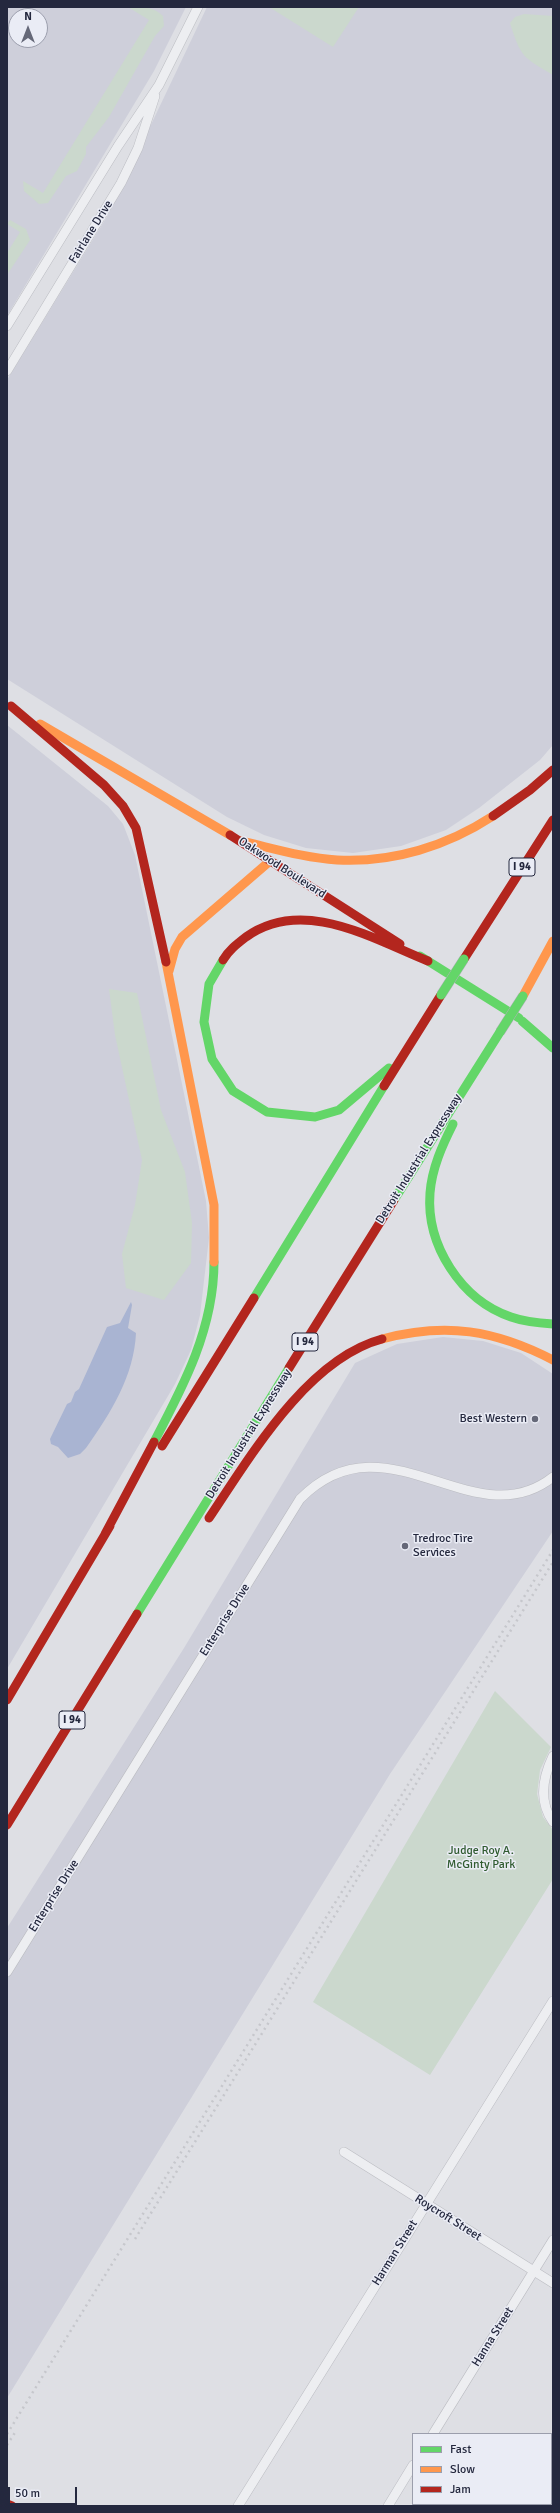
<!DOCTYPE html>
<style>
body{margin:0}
#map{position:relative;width:560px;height:2513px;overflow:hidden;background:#dedfe4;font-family:Signika,sans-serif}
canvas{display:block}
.frame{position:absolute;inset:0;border:8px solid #24283e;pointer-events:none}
.legend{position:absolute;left:412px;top:2433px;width:140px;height:72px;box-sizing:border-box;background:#eaecf5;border:1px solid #9b9eac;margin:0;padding:5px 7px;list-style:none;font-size:12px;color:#24283e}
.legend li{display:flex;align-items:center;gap:8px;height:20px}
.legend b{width:20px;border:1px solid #9b9eac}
.north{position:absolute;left:8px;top:8px;width:40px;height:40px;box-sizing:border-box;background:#eaecf5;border:1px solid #9b9eac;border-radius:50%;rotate:0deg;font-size:11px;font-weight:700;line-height:16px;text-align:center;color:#24283e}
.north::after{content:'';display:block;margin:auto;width:14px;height:18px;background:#656878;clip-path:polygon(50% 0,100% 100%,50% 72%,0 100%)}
.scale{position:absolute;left:8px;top:2487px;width:69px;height:18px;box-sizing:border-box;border:2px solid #24283e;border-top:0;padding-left:5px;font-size:12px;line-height:14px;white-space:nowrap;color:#24283e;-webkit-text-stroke:3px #eaecf5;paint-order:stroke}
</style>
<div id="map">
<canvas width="560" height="2513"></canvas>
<div class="frame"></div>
<ul class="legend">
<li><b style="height:5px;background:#63d668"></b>Fast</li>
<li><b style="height:5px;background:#ff974d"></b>Slow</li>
<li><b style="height:5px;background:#b3261e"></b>Jam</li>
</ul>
<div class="north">N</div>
<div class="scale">50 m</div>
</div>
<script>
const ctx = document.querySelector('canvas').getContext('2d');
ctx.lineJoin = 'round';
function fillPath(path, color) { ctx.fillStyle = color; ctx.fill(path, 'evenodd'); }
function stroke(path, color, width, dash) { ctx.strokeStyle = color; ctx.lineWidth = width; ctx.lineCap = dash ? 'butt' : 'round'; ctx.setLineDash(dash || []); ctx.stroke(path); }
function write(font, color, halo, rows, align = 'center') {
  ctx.font = font + ' Signika,sans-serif'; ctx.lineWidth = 3; ctx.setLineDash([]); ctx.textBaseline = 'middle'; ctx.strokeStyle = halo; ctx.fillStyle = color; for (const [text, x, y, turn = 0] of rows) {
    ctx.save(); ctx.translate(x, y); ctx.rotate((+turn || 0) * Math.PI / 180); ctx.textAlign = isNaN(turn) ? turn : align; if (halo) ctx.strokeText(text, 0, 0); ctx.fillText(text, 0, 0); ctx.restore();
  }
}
fillPath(new Path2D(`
 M7,7H186L154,71L7,316ZM16,16H40V40H16Z
 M207,7H553V745L540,760L479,808L446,830L401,846L353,853L306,848L264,835L227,817L7,679V380L108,215Z
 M7,725L108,806L123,824L135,855L206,1201L209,1238L200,1315L191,1350L175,1384L7,1669Z
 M443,1337L483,1341L521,1353L553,1374V1531L390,1774L7,2398V1928L184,1648L355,1363L397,1344Z`), '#cecfda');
fillPath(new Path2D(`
 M128,7C141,7 153,6 163,16L164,26L155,36L109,117L86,147V154L77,171L66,176L48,203L39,204L24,191L23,181L43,193L149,20Z
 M269,7H359L333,47Z
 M524,14L553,16V75C523,57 521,58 510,23L515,17Z
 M10,220L26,229L30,240L7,275V253L20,232L7,224Z
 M109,989L137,993L161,1110L185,1172L192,1223L191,1263L164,1300L126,1288L122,1254L135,1205L142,1160L115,1035Z
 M495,1691L551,1747L540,1770L537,1794L543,1817L553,1830V1879L430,2075L313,2002Z`), '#cbd8cd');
fillPath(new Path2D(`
 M131,1302L132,1305L128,1328L136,1333C134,1376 111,1413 86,1448L80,1454L68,1458L58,1447L51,1444L50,1439L67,1404L71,1402L75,1392L79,1389L107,1327L120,1323Z`), '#a9b4d2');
const street = new Path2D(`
 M7,326L118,146L159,85L198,7
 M7,371L121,183L138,148L155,96
 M553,1756C543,1777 538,1801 553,1822
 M7,1972L300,1499C386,1411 473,1540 553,1477
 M344,2152L553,2283
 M433,2434L553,2240
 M551,2481L553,2478
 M238,2506L553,2001
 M388,2506L413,2465
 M536,2506L537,2504`);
stroke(street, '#bbbcc2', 10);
stroke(street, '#edeef1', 9);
stroke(new Path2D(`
 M420,956L519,1018
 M223,960L209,984L204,1022L212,1059L233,1091L267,1112L315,1117L339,1110L389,1068
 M522,1021L553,1048
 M453,1124C442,1146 432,1168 430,1193C426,1245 461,1300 511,1317C525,1322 538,1323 553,1324
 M394,1200L500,1032
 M254,1298L384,1086
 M154,1442C184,1385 214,1328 214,1262
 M137,1614L289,1368`), '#63d668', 9);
stroke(new Path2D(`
 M40,724L230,835
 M241,841C272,848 305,858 337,860C393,863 447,846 493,816
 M166,962L214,1205V1262
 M169,971L175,949L182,937L270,861
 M523,996L553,941
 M382,1339C446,1322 495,1330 553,1360`), '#ff974d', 9);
stroke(new Path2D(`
 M11,706L104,785L123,806L136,828L166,962
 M493,816L530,790L553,770
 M230,835L400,944
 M464,959L553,820
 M223,960C229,950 237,944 246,937C303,896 373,939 428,961
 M384,1086L441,995
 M289,1368L394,1200
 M162,1446L254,1298
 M209,1518C250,1457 307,1359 382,1339
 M105,1534L154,1442
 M7,1700L110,1526
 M7,1825L137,1614
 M7,2504L12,2506`), '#b3261e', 9);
stroke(new Path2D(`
 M135,2239L553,1562
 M7,2434L553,1550
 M7,2445L16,2431`), '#c6c7cc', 2.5, [2, 4]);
const fastBridge = new Path2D(`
 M441,995L464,959
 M500,1032L523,996`);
stroke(fastBridge, '#b0b2b9', 10, []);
stroke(fastBridge, '#63d668', 9);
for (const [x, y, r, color] of [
 [535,1419,4,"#656878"],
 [405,1546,4,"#656878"]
]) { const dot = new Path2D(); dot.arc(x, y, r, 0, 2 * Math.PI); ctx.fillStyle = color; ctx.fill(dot); stroke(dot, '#eaecf5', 1.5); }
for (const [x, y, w] of [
 [522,867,26],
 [305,1342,26],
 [72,1720,26]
]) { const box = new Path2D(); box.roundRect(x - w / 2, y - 9, w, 18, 3); ctx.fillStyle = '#eaecf5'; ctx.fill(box); stroke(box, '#24283e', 1); }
write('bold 11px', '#24283e', null, [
 ["I 94",522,867],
 ["I 94",305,1342],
 ["I 94",72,1720]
]);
write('12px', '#24283e', '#eaecf5', [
 ["Fairlane Drive",91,232,-58],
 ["Oakwood Boulevard",282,868,33],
 ["Detroit Industrial Expressway",419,1159,-58],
 ["Detroit Industrial Expressway",249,1434,-58],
 ["Enterprise Drive",225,1620,-58],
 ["Enterprise Drive",54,1896,-58],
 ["Roycroft Street",448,2218,32],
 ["Harman Street",395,2253,-58],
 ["Hanna Street",493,2337,-58]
]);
write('12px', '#24283e', '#eaecf5', [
 ["Best Western",527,1419],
 ["Tredroc Tire",413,1539,"left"],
 ["Services",413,1553,"left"]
], 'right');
write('12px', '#305b30', '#eaecf5', [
 ["Judge Roy A.",481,1851],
 ["McGinty Park",481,1865]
]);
</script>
